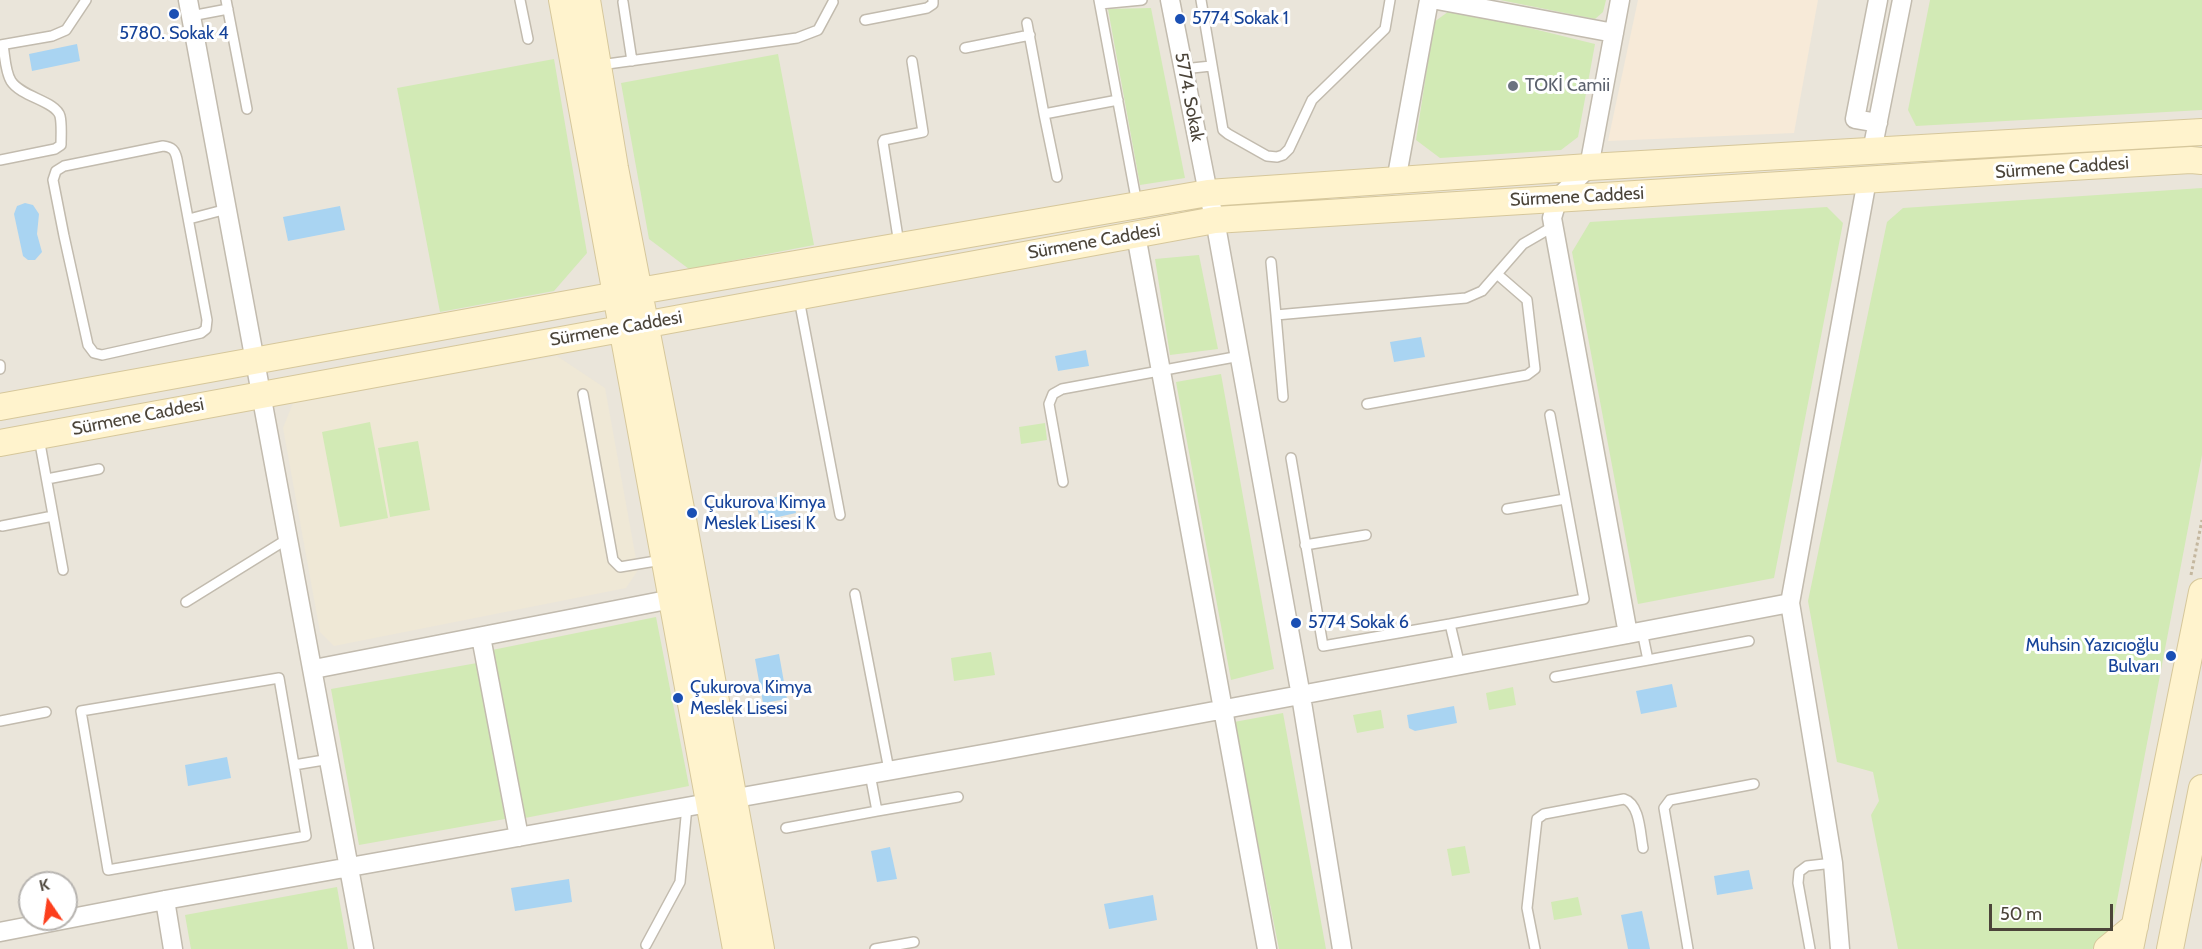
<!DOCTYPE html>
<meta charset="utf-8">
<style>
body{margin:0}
#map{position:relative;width:2202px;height:949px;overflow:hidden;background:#f6f3ec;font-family:Cabin,sans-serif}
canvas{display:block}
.north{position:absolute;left:18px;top:871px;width:60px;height:60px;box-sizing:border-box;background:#fff;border:2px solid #b7b4b0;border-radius:50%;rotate:347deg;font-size:16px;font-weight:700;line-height:24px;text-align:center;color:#4b4439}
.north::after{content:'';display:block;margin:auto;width:21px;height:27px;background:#fc3f1d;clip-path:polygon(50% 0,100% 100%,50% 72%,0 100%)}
.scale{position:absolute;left:1989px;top:904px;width:124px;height:27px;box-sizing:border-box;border:3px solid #4b4439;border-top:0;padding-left:8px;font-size:18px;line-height:21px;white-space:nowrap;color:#4b4439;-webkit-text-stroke:4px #fff;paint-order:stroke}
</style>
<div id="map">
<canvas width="2202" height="949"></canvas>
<div class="north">K</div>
<div class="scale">50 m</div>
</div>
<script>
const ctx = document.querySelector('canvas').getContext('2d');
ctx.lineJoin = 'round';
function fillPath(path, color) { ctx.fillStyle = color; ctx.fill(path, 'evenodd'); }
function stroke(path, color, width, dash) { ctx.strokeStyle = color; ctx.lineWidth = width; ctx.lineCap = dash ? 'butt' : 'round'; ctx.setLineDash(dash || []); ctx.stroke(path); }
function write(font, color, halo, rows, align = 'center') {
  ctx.font = font + ' Cabin,sans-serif'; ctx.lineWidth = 6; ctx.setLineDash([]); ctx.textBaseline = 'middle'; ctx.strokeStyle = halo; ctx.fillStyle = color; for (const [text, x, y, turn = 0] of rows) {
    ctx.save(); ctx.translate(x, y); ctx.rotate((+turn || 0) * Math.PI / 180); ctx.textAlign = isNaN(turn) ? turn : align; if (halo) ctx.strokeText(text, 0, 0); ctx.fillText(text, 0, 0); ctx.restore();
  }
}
fillPath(new Path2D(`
 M0,0H2202V949H0ZM30,883H66V919H30Z`), '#eae5da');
fillPath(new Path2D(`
 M1638,0H1818L1794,133L1608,141Z`), '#f7ead8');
fillPath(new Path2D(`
 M557,356L605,388L638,570L626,588L334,646L320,632L283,428L293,403Z`), '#efe8d6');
fillPath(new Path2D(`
 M1500,0H1606L1603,12L1595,19Z
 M1930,0H2202V110L1916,126L1908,110Z
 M1151,8L1185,178L1140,185L1108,9Z
 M1452,9L1595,44L1578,137L1561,150L1440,158L1416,140L1434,22Z
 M778,54L814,245L689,269L649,239L621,83Z
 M554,59L587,253L554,291L440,312L397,88Z
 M2202,188V455L2111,932L2092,949H1898L1871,815L1879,801L1873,772L1837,762L1808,601L1887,222L1903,208Z
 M1827,207L1843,223L1774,578L1638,604L1572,252L1590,222Z
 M1199,255L1218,349L1170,355L1155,259Z
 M1221,374L1274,669L1231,680L1176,382Z
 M370,422L388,518L340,527L322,432Z
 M1045,423L1047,440L1021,444L1019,427Z
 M418,441L430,510L390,517L378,448Z
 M656,617L689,786L525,818L492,650Z
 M991,652L995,675L954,681L951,658Z
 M477,663L505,819L359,845L331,689Z
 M1513,687L1516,705L1489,710L1486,693Z
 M1381,710L1384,728L1357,733L1353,715Z
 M1283,713L1326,949H1279L1234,722Z
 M1465,846L1470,873L1452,876L1447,849Z
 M337,887L348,949H191L185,915Z
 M1578,897L1582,915L1554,920L1551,902Z`), '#d2eab5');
fillPath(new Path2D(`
 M77,44L80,61L32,71L29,54Z
 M25,203L33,205L39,214L37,234L42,252L35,260H28L23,256L14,214L17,206Z
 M340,206L345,230L288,241L283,217Z
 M1421,337L1425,357L1394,362L1390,342Z
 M1086,350L1089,366L1058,371L1055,356Z
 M792,494L796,513L760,521L756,501Z
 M779,654L787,699L763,703L755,659Z
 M1672,684L1677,707L1641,714L1636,691Z
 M1454,706L1457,723L1415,731L1409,728L1407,715Z
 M227,757L231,778L188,786L185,765Z
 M890,847L897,879L877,882L871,851Z
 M1749,870L1753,889L1717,895L1714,876Z
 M569,879L572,902L515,911L511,888Z
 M1153,895L1157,920L1109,929L1104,904Z
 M1642,911L1650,949H1628L1621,915Z`), '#a9d4f2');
const lane = new Path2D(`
 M226,0L247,109
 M520,0L528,39
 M1099,0L1137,204
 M1201,0L1223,130L1228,134L1267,156L1277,157L1283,155L1289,149L1312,100L1385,29L1390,0
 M623,2L632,61
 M1100,4L1142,0
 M191,16L228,9
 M865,20L927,8L933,4V0
 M1027,23L1044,114L1118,100
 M0,45L52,36L66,30L86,0
 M965,48L1030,35
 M600,65L797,38L818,30L833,2
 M1183,69L1211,66
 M1044,114L1057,177
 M163,146C172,147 175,150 177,159L207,320L206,329L201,333L102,355L94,353L88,345L64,236L53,180L56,171L64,166Z
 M0,160L55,149L61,145C61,136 62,124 60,116C56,101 21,97 11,81C5,71 5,56 3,45
 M189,219L227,209
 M899,244L883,142L884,140L923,132L912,61
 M1271,262L1276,315L1466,298L1482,291L1523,244L1554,226
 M799,299L840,515
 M1276,315L1283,397
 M0,365V369
 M583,394L613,560L620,567L662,560
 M1367,404L1527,375L1535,369L1527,300L1497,274
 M39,438L63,570
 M1291,458L1323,646L1450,624
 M47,479L99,469
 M1063,482L1049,404L1053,394L1062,389L1240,356
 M1507,509L1565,499
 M2,526L53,516
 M1305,545L1366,535
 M855,594L889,770
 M186,602L289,538
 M1648,660L1749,641
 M1460,666L1450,624L1584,599L1550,415
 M1555,677L1648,660L1642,631
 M0,721L46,712
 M294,765L306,836L108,870L81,711L279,678L294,765L330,759
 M870,774L877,811L958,797
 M786,828L877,811
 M646,945L680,882L687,806
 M875,949L914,942
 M1535,949L1527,908L1537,819L1544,814L1624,799C1640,804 1640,833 1643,848
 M1688,949L1664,808L1670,800L1754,784
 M1810,949L1798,883L1799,872L1807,866L1833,863`);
const street = new Path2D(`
 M188,0L364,949
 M1170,0L1208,193L1215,220L1301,696L1342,949
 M1437,0L1614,33
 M1878,0L1855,119L1878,123
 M1872,151L1902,0
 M1396,181L1429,0
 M1136,235L1267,949
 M1790,603L1867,180
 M1628,634L1790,603L1833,863L1840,949
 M481,637L519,837
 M314,669L672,599
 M165,900L173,949
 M0,932L165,900L994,752L1628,634L1552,218L1558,198L1589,167L1620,0`);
const secondary = new Path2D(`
 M562,0L736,949
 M587,0L615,168L682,514L761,949
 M0,407L639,291L1208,193L1589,167L2202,132
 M0,443L1215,220L2088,166L2191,160L2202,161
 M2107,949L2135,926
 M2130,949L2202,592
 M2170,949L2202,788`);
stroke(lane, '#c2bbae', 12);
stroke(street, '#c2bbae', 21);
stroke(secondary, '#d6c79b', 28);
stroke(new Path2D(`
 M2191,575L2202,520`), '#c4b79f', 3, [3, 3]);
stroke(lane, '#fff', 9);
stroke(street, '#fff', 18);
stroke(secondary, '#fff3cd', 26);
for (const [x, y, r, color] of [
 [174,14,6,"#1a4fb4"],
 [1180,19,6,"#1a4fb4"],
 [1513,86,6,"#6b7280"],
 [692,513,6,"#1a4fb4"],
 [1296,623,6,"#1a4fb4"],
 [2171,656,6,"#1a4fb4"],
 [678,698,6,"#1a4fb4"]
]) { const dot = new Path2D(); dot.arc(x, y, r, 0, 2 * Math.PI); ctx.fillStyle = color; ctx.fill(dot); stroke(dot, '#fff', 2); }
write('18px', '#164399', '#fff', [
 ["5774 Sokak 1",1192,19],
 ["5780. Sokak 4",174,34,"center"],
 ["Çukurova Kimya",704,503],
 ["Meslek Lisesi K",704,524],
 ["5774 Sokak 6",1308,623],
 ["Muhsin Yazıcıoğlu",2159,646,"right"],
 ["Bulvarı",2159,667,"right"],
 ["Çukurova Kimya",690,688],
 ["Meslek Lisesi",690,709]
], 'left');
write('18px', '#5b616d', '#fff', [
 ["TOKİ Camii",1525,86]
], 'left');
write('18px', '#4b4439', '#fff', [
 ["5774. Sokak",1189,97,79],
 ["Sürmene Caddesi",2062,168,-4],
 ["Sürmene Caddesi",1577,197,-3],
 ["Sürmene Caddesi",1094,242,-10],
 ["Sürmene Caddesi",616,329,-10],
 ["Sürmene Caddesi",138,417,-11]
]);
</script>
